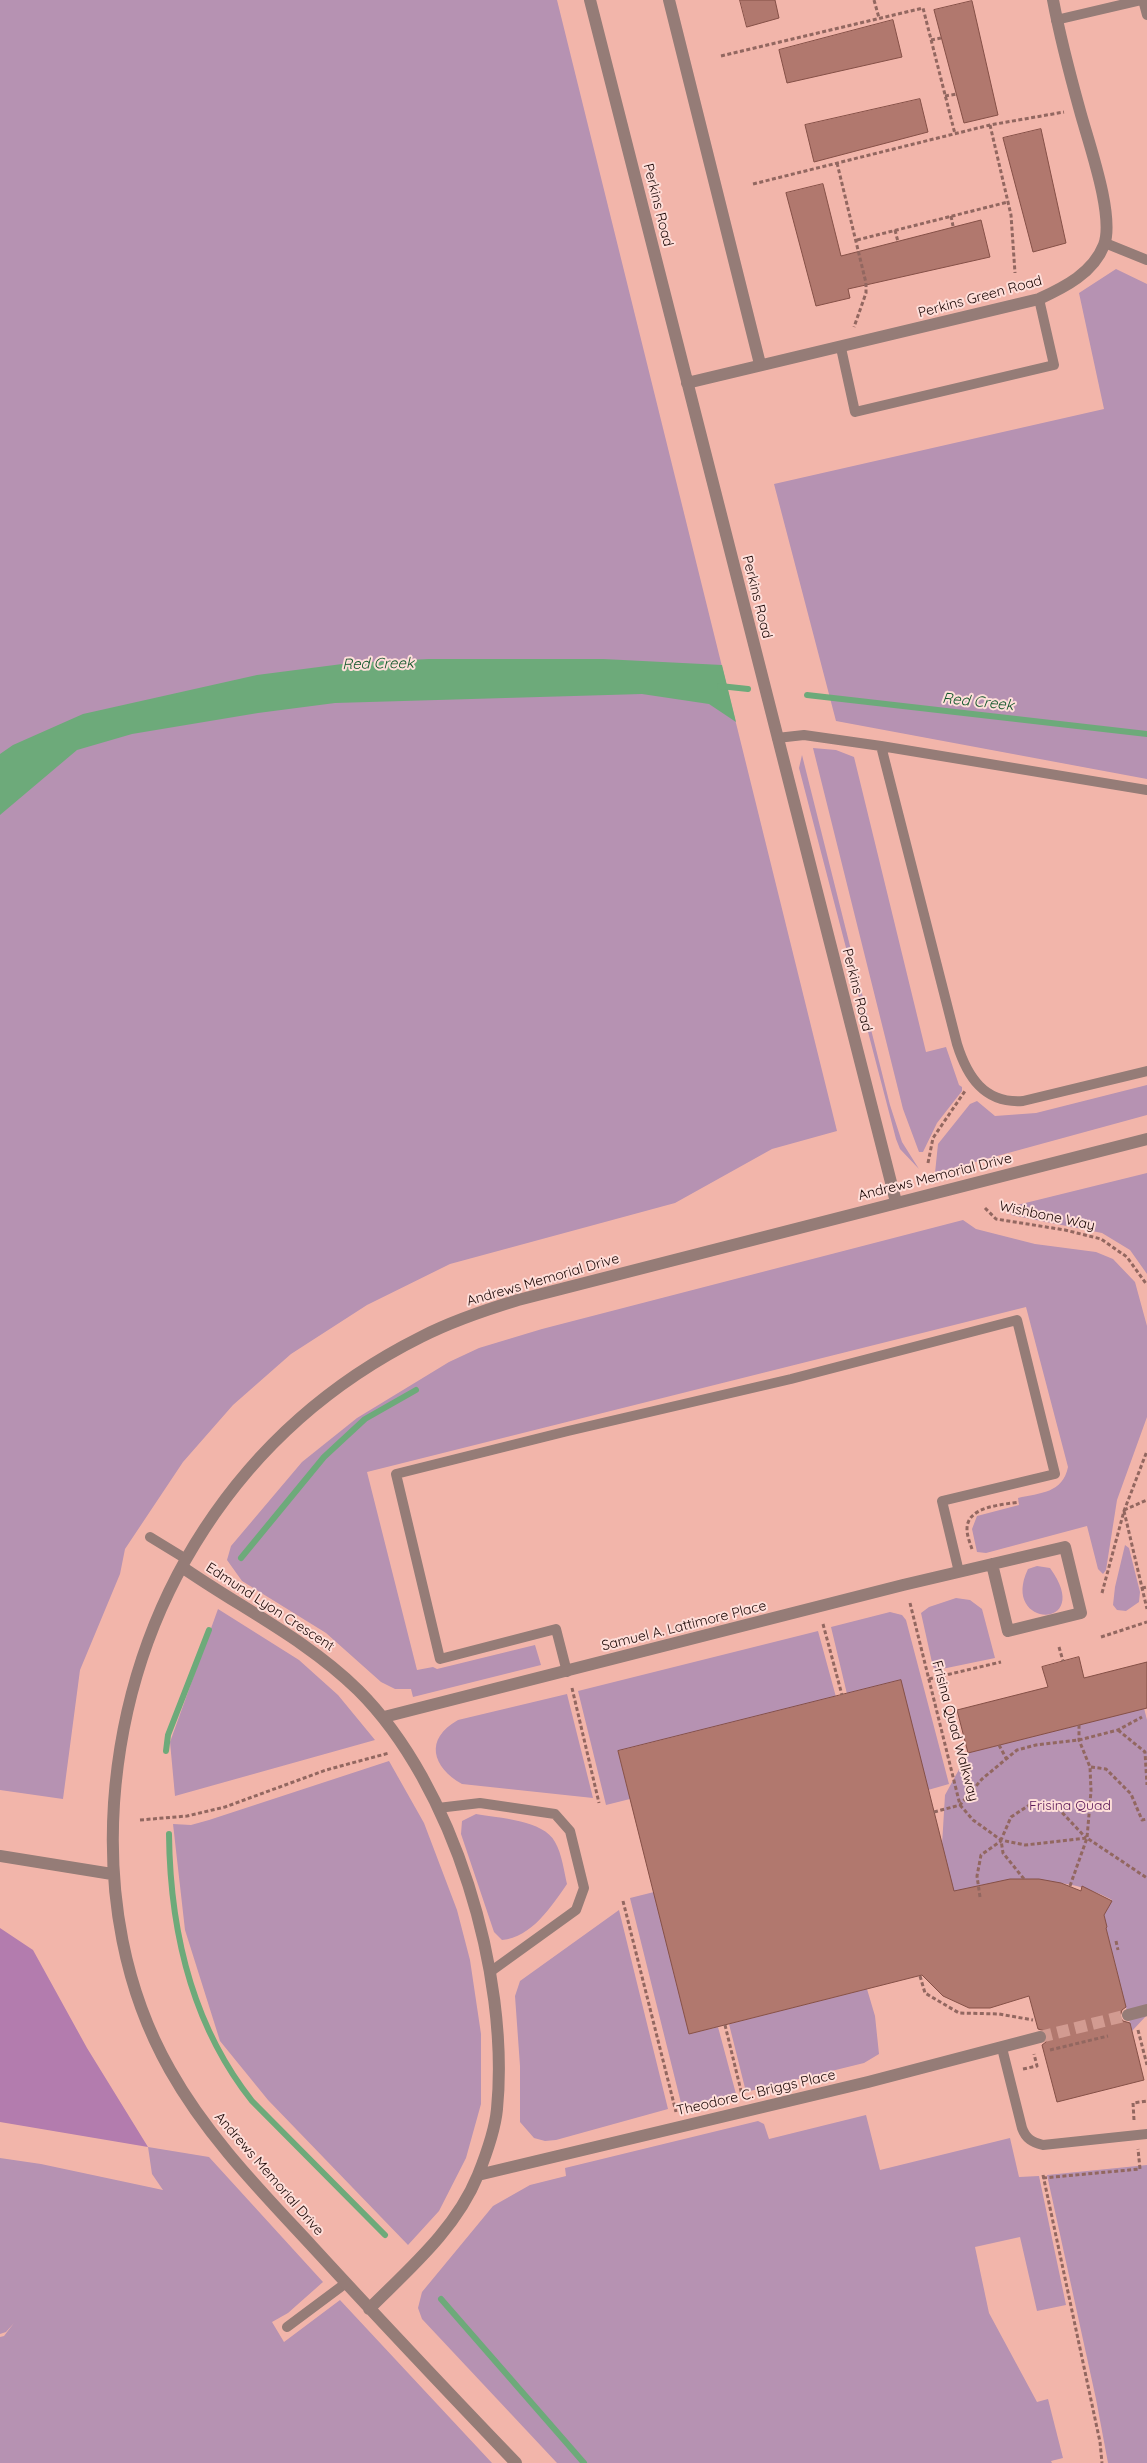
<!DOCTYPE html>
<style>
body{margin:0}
canvas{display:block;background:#f2b5aa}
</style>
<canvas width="1147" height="2463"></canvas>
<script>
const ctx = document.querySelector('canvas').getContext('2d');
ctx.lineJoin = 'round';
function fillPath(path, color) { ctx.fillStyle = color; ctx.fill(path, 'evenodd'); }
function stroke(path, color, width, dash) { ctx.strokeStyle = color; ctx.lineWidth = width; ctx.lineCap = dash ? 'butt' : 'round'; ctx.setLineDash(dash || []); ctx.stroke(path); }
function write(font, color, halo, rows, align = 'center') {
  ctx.font = font + ' Quicksand,sans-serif'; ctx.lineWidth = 4; ctx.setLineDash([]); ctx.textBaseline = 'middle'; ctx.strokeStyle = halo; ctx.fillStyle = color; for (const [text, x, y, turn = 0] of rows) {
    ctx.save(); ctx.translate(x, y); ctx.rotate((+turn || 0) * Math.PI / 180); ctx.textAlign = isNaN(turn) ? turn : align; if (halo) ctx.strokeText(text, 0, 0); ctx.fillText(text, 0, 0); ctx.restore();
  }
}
fillPath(new Path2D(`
 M0,0H557L837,1131L772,1149L675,1203L450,1264L367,1305L291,1354L233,1405L183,1462L125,1549L120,1574L80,1670L63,1799L0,1790Z
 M1116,269L1147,284V779L836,721L774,484L1104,409L1079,293Z
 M813,748L836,750L854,757L926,1052L946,1047L959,1085L962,1087V1091L937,1123L923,1152H919L903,1109Z
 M802,755L890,1105L902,1142L919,1169L900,1149L896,1139L799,768Z
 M1147,1085V1115L935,1173L938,1144L970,1104L977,1101L995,1116L1036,1113Z
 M1147,1173V1274L1130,1250L1102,1233L1011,1215L1009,1207Z
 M963,1220L976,1229L1035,1244L1096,1252L1113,1259L1135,1282L1147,1326V1417L1117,1500L1106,1570L1103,1574L1098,1569L1087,1526L986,1553L977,1552L972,1529L977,1516L1019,1505L1018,1498C1040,1493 1063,1493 1068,1467L1026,1307L367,1472L417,1670L433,1667L437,1669L535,1645L541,1665L413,1697L411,1689H395L381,1682L326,1633L242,1581L227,1560L231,1546L302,1462L357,1418L449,1362L479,1348L542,1329Z
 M1125,1545L1129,1548L1140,1592L1139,1602L1126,1611L1117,1610L1113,1605L1115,1587Z
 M1037,1566L1050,1568C1096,1631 999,1629 1028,1569Z
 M956,1598L970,1600L982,1609L995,1658L937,1670L933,1667L921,1613L929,1607Z
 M218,1609L299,1660L338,1695L375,1740L175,1796L170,1742Z
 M890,1612L902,1615L906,1620L949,1784L928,1790L847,1694L831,1627Z
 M818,1631L836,1697L618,1751L630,1799L606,1805L578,1691Z
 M567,1694L593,1798L462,1784C432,1767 424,1739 458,1720Z
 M1144,1708L1147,1720V2015L1132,2031L1106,1928L1104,1915L1112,1900C1096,1891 1058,1877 1042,1886L1024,1879L981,1885L954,1893L942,1845L945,1795L968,1753Z
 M389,1761L424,1823L457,1910L470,1960L481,2034V2104L466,2158L439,2211L408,2245L268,2100L220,2041L185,1930L173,1824L191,1825L209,1820Z
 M476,1814C498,1818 544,1820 555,1842C562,1854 564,1871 567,1884C551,1907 532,1937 502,1940L494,1932L461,1834L462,1821Z
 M654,1892L689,2034L718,2027L736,2094L682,2107L630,1898Z
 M619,1910L668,2109L556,2140L545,2141L534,2138L520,2122V2066L515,1996L520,1981Z
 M867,1989L875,2016L879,2054L864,2063L746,2092L729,2024Z
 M866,2115L880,2170L1010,2138L1019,2177L1039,2176L1066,2305L1037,2311L1020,2237L975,2247L989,2313L1037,2402L1048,2399L1063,2458L1051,2461L1052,2463H557L422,2319L418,2308L422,2292L493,2206L530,2185L566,2176L565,2168L758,2121L764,2124L769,2139Z
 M148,2147L209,2157L323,2282L288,2313L272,2322L284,2342L340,2300L492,2463H0V2337L4,2336L14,2323L6,2332L0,2334V2158L41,2164L163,2190L152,2174Z
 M1147,2165V2463H1108L1096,2399L1047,2175Z`), '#b692b2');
fillPath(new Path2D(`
 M0,1928L33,1950L87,2048L148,2147L0,2122Z`), '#b37cae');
fillPath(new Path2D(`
 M429,659H603L722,665L736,722L709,704L642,694L335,703L258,713L132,734L77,750L0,815V754L13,745L83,714L257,675L350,663Z`), '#6daa7a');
stroke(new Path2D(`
 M720,686L748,689
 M807,695L1147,734
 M241,1558L324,1457L365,1419L416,1390
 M166,1751L168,1735L209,1630
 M169,1834C170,1930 191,2024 252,2101L385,2235
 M441,2299L584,2463`), '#6daa7a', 6);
const building = new Path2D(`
 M740,0H775L779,18L747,27Z
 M972,1L998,115L964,123L934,10Z
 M893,20L902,57L787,83L779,50Z
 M920,99L928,132L814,162L805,125Z
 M1041,129L1066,243L1033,252L1003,138Z
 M823,184L841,256L981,220L990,257L848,289L850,298L816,306L786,193Z
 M1079,1657L1084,1678L1147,1662V1708L968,1753L957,1710L1048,1687L1042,1667Z
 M901,1680L954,1891L1010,1879H1039L1061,1883L1081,1891L1082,1886L1112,1901L1104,1915L1107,1927L1106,1928L1126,2007L1122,2010L1120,2017L1123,2021L1130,2023L1144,2080L1057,2102L1042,2045L1046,2042L1048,2035L1045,2031L1038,2029L1029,1996L990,2008H969L943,1996L922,1975L689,2034L618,1751Z`);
fillPath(building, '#b1786e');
stroke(building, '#855047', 1);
stroke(new Path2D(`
 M1040,2037L1128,2015`), '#d29b91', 12, [12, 6]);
stroke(new Path2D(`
 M874,0L879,18
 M931,40L941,38
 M721,56L923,8L955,134
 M945,96L957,94
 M990,125L1011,215L1015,273
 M837,163L866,283V293L854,327
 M753,184L990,125L1064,112
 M951,216L953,226
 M895,230L898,242
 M857,240L1008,202
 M928,1163L933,1138L965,1091
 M985,1208L996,1219L1065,1230L1101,1239L1127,1257L1147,1285
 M1124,1510L1147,1500
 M1124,1511L1147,1609
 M972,1549C970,1543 967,1536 967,1529C967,1506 1002,1505 1019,1502
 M1142,1588L1147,1587
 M1102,1593L1124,1511L1147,1451
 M910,1603L960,1805L973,1820L1001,1840L1025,1845L1087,1838L1147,1878
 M823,1624L842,1695
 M1101,1637L1147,1622
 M1059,1647L1063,1661
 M929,1679L1001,1662
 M572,1688L599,1803
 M1118,1730L1145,1752L1147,1785
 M999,1745L1006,1758
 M1091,1767L1106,1769L1131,1794L1142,1820L1147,1819
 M934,1812L960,1805L982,1779L1017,1750L1036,1745L1079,1740L1118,1730L1142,1717
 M140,1820L187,1816L225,1807L326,1770L389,1753
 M1024,1879L1003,1853L1001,1840L1011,1817L1031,1804L1055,1805L1086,1838
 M1070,1886L1087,1838L1091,1791L1090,1767L1079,1740V1725
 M980,1897L977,1876L981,1855L1001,1841
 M623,1901L676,2112
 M1116,1941L1118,1950
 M920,1976L925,1993L959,2013L999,2014L1033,2020
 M725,2025L742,2095
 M1138,2030L1147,2065
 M1050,2050L1108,2036
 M1023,2069L1037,2066L1034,2054
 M1134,2120L1133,2103L1147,2101
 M1043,2175L1100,2442L1102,2463
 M1043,2178L1140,2169L1138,2149`), '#926760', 3, [4, 2.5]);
stroke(new Path2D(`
 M1143,0L1147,15
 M1056,20L1142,0
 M1105,243L1147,260
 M841,348L855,412L1054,365L1039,299
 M777,738L804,735L881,746L957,1044C967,1076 984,1104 1023,1101L1147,1071
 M881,746L1147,790
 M150,1537L186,1559
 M567,1672L556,1629L440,1659L396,1474L568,1431L791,1379L1017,1320L1055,1474L942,1501L959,1572
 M438,1808L480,1803L555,1814L570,1831L584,1888L576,1910L490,1972
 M1002,2048L1022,2128C1026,2139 1032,2142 1043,2145L1147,2134
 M287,2327L346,2283`), '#957c77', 10);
stroke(new Path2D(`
 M590,0L896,1202
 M669,0L760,364
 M687,383L1039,299C1065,287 1093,273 1104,245C1115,216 1088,141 1080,111C1070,75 1060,37 1053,0
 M182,1567C241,1608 306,1639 358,1690C454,1785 510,1975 497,2109C495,2131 486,2155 478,2175C456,2229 410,2268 369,2309
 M384,1717L903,1585L1065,1547L1081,1613L1008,1631L992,1564
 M0,1856L112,1874
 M1128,2015L1147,2010
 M478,2175L868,2082L1040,2037
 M516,2463C447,2391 378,2318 311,2245C260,2190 207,2136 170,2070C124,1989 108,1895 114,1803C128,1602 239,1428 421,1337C452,1321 485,1310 518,1300L1147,1139`), '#957c77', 12);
write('14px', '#1a0604', '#feded9', [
 ["Perkins Road",658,205,76],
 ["Perkins Green Road",980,297,-15],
 ["Perkins Road",757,597,76],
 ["Perkins Road",857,990,76],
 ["Andrews Memorial Drive",935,1177,-14],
 ["Wishbone Way",1047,1216,12],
 ["Andrews Memorial Drive",543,1280,-16],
 ["Edmund Lyon Crescent",270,1607,33],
 ["Samuel A. Lattimore Place",684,1626,-14],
 ["Frisina Quad Walkway",955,1731,75],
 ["Theodore C. Briggs Place",756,2093,-13],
 ["Andrews Memorial Drive",269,2174,49]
]);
write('14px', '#5c1a59', '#feded9', [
 ["Frisina Quad",1070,1806]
]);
write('italic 15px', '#105629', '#feded9', [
 ["Red Creek",378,664,-1],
 ["Red Creek",978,702,6]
]);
</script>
